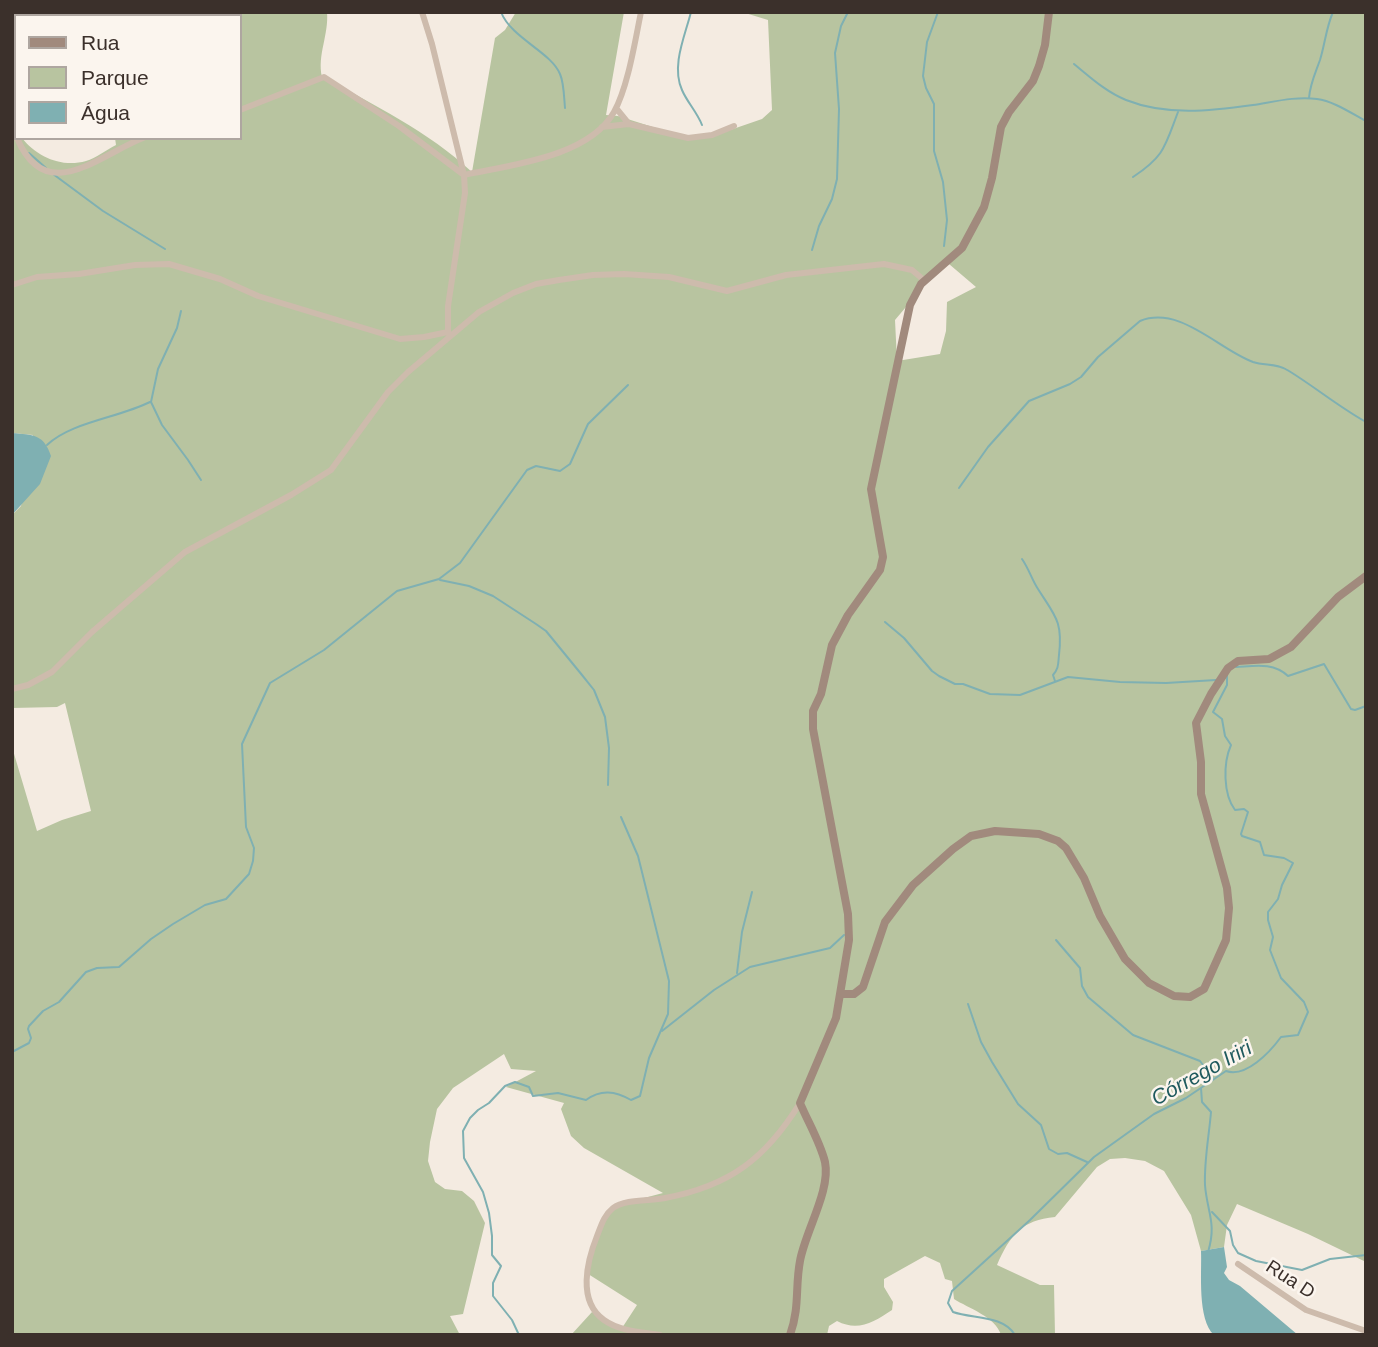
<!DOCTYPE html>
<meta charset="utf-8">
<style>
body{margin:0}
#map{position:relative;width:1378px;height:1347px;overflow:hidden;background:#f4ebe1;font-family:Helvetica,sans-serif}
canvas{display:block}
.frame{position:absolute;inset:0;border:14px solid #3b302b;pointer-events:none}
.legend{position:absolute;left:14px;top:14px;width:228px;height:126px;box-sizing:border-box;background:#fbf5ee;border:2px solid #aea6a0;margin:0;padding:9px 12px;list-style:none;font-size:21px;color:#3b302b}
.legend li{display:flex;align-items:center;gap:14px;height:35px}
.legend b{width:35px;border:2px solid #aea6a0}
</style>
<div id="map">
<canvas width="1378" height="1347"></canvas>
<div class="frame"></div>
<ul class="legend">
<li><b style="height:9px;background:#a18a7d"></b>Rua</li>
<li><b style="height:19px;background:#b8c4a0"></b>Parque</li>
<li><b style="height:19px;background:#7fb0b2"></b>Água</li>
</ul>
</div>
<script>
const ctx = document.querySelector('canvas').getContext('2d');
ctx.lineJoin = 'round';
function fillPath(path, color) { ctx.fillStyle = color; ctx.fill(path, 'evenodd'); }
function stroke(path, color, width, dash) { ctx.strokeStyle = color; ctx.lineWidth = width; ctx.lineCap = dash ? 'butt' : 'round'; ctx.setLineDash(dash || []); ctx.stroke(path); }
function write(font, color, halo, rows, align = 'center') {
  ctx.font = font + ' Helvetica,sans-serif'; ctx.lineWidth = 5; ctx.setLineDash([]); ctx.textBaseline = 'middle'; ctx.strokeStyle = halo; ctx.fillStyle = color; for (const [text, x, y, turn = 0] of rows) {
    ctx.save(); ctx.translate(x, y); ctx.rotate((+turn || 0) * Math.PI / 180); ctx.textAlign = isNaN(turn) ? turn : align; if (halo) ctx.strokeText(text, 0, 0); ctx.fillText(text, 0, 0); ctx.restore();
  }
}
fillPath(new Path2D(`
 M99,12H327C329,35 317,55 322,77C373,104 429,132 472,172L495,38L505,30L516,12H624L606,115L618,116L678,135L707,138L762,119L772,110L768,20L742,12H1366V1262L1308,1234L1237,1204L1227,1225L1224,1247L1201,1251L1191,1215L1164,1171L1145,1161L1125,1158L1110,1159L1097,1167L1055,1217C1022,1220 1010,1235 997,1265L1040,1285H1054L1055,1335H1001C996,1317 968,1308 954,1299L952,1281L945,1279L940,1263L925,1256L884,1279V1287L893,1302L892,1310C874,1322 858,1332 837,1321L829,1326L827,1335H571L592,1312L622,1328L637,1305L585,1272L604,1215L621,1204L663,1193L584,1148L571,1136L561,1109L564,1103L506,1087L536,1071L511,1069L504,1054L453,1088L437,1109L430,1142L428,1161L435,1182L445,1189L462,1191L474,1201L485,1223L463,1314L450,1316L460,1335H12V758L14,757L12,747L37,831L62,820L91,811L65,703L57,707L12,708V515L21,506L33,435L12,433V116H16V138H22C37,157 62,168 86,161C96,158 106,150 116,145L115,138H240V16H100ZM949,264L976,287L947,302L946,331L940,354L897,361L895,320L911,301L925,277Z`), '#b8c4a0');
fillPath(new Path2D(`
 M12,433C33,435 44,434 51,456L40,484L12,515Z
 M1224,1247L1227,1267L1224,1273L1229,1280L1240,1286L1298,1335H1214C1197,1319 1202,1273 1201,1251Z`), '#7fb0b2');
stroke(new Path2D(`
 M501,12C511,38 551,52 560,74C564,83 564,97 565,108
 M691,12C685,36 671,66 682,90C687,102 697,112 702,125
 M938,12L927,42L923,76L926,88L934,104V151L943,182L947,220L944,246
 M1074,64C1090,77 1106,92 1126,100C1166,116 1211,111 1253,105C1273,102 1296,96 1317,99C1333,101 1351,113 1366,121
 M1309,98C1310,84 1315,74 1320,60C1325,44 1326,28 1333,12
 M29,153L46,168
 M53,174L103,211L165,249
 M1133,177C1165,156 1165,146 1178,112
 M812,250L819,226L832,199L837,179L839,109L835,53L841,26L848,12
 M181,311L177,328L158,369L151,402L162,425L188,460L201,480
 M47,445C71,422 118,418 150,402
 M959,488L988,447L1029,401L1070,384L1081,377L1098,357L1140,321C1180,305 1218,349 1253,362C1266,366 1277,363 1289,371C1315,387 1339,407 1366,422
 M1022,559C1029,569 1032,580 1038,589C1055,616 1063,621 1059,655C1058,664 1059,668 1053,675L1055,681
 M440,580L469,586L493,596L536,624L546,631L582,675L594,690L605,717L609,748L608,785
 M885,622L904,638L932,671L939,676L955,684H963L990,694L1020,695L1068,677L1120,682L1166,683L1216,680
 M1236,667C1255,666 1273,662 1288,676L1324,664L1351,709L1355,710L1366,706
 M1056,940L1080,968L1082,986L1088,997L1133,1035L1200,1061L1213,1078
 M737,973L742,932L752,892
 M968,1004L981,1042L992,1062L1018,1104L1041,1125L1049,1149L1058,1154L1067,1153L1087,1162
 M662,1031L714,990L750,967L830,948L844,935
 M12,1052L29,1043L31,1038L28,1029L29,1026L43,1011L59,1002L86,972L97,968L119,967L151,939L173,924L205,905L226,899L249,874L253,861L254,848L246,827L242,744L270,683L324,650L397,591L439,579L460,563L527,470L536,466L560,471L570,464L588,424L628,385
 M1201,1088L1202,1102L1211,1112C1209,1136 1204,1161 1205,1185C1207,1212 1217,1223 1208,1252
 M1212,1212L1230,1231L1233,1245L1238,1253L1256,1261L1302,1270L1330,1259L1366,1255
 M519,1335L512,1320L493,1296V1283L501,1266L492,1255V1236L489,1213L483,1192L464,1158L463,1131L470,1118L478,1110L489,1103L505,1086L515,1082L529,1087L533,1096L558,1093L586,1100C601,1089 615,1091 631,1100L640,1096L649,1058L668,1014L669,981L638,856L621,817
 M1015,1335C1003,1315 973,1319 953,1312L948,1303L952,1291L1030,1220L1094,1157L1154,1114L1186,1098L1226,1071C1246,1078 1270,1052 1281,1037L1298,1035L1308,1012L1304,1002L1281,978L1270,950L1273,937L1268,920V912L1278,899L1282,885L1293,863L1284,858L1264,855L1260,842L1242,836L1241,834L1248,812L1244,809L1235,810C1223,794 1223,763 1231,745L1225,736L1222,719L1213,712L1227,685V675`), '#7fb0b2', 2);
stroke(new Path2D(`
 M422,12L432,44L464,175L465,193L448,306V333
 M616,108L629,124
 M240,110L324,77L399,126L464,175C510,165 589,157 614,112C628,87 635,41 641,12
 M12,114L16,133
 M602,127L629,124L688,138L712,135L734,126
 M17,138C46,207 99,155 143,138
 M12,285L37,277L79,274L135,265L169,264L220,279L258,296L400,339L424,337L448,332
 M12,689L28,685L52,672L92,632L185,552L291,495L331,470L388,392L408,372L479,312L513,293L536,284L559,280L593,275L624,274L669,277L727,291L786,275L884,264L912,270L925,281
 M1238,1264L1306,1310L1366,1331
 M660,1335C641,1332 619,1331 604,1320C577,1301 587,1261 597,1236C601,1226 604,1215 613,1208C625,1199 650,1201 665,1198C730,1186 766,1158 800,1103`), '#cdbbac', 6);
stroke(new Path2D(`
 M840,994H854L863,987L885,922L913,885L953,849L971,836L995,831L1039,834L1058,841L1066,848L1084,878L1100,916L1125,959L1149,983L1174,996L1190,997L1204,989L1226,940L1229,908L1227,888L1201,794V762L1196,723L1211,694L1228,668L1238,661L1269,659L1291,647L1338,597L1366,576
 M790,1335C800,1307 795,1287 800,1261C805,1232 831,1190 825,1162C820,1142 808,1122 800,1103L836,1018L849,940L848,914L813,729V711L821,694L832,645L848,615L880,570L883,557L871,489L910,305L921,284L962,248L984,207L992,178L1001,127L1009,112L1033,81L1039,66L1045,45L1049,12`), '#a18a7d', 8);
write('19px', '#3b302b', '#fbf5ee', [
 ["Rua D",1290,1280,33]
]);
write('italic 21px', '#1f5a5e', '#fbf5ee', [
 ["Córrego Iriri",1202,1074,-29]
]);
</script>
